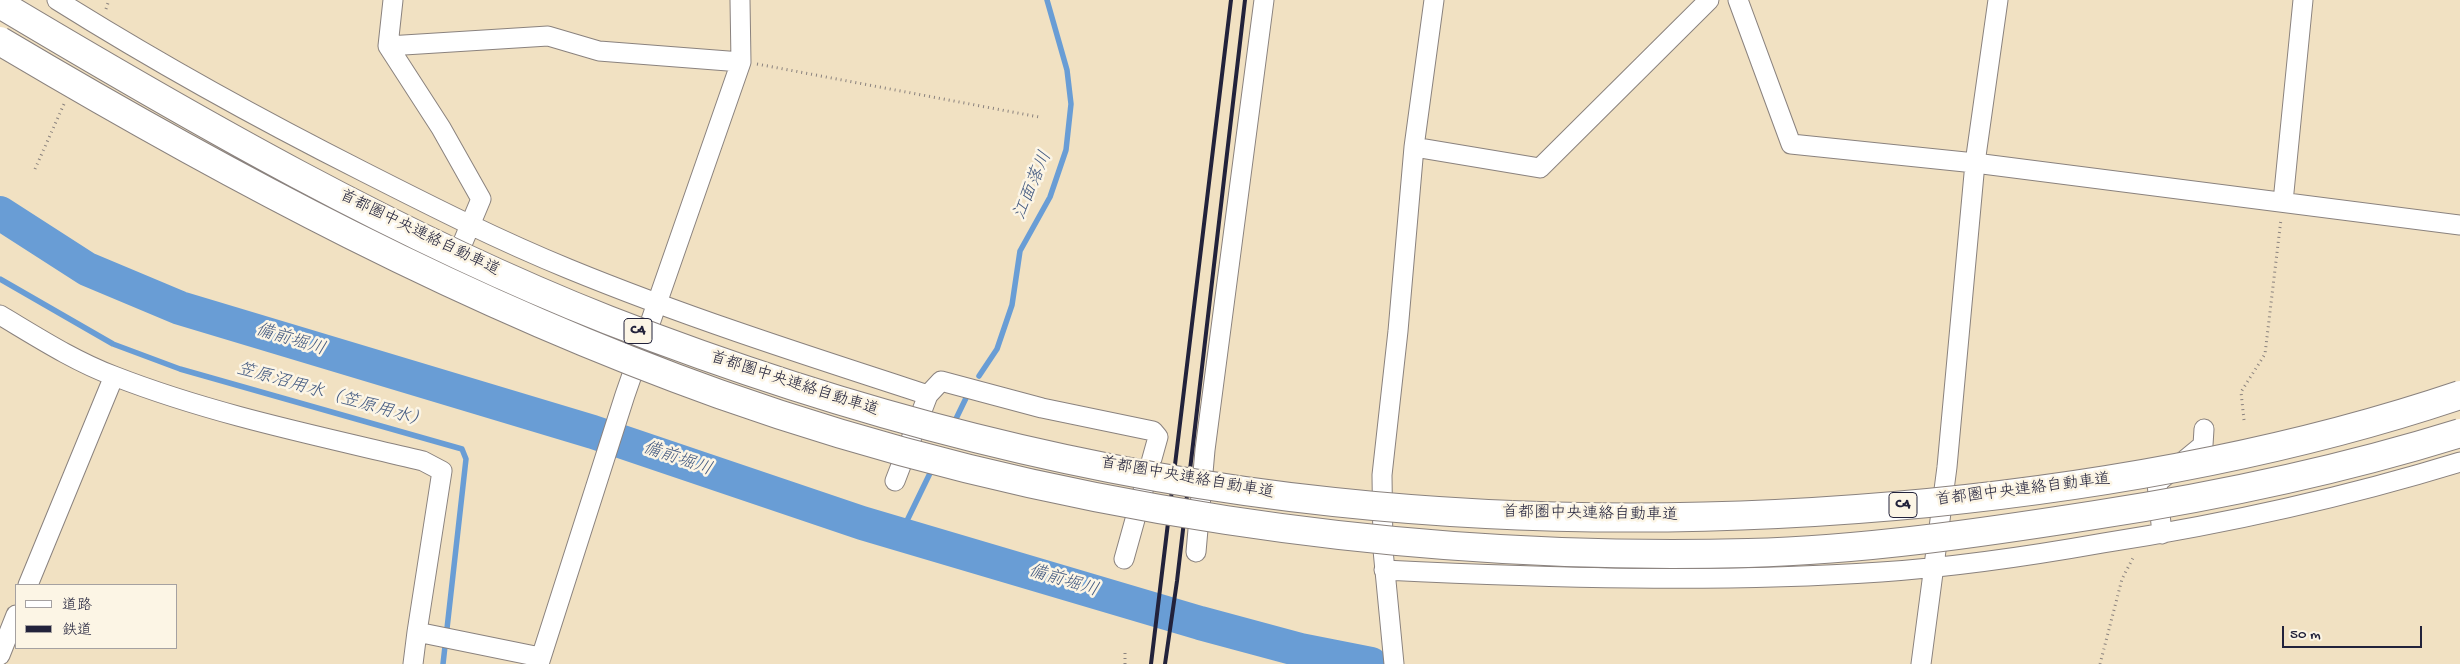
<!DOCTYPE html>
<meta charset="utf-8">
<style>
body{margin:0}
#map{position:relative;width:2460px;height:664px;overflow:hidden;background:#f1e1c2;font-family:"Gochi Hand","Klee One",sans-serif}
canvas{display:block}
.legend{position:absolute;left:15px;top:584px;width:162px;height:65px;box-sizing:border-box;background:#fcf5e5;border:1px solid #a5a1a1;margin:0;padding:6px 9px;list-style:none;font-size:15px;color:#22223b}
.legend li{display:flex;align-items:center;gap:10px;height:25px}
.legend b{width:25px;border:1px solid #a5a1a1}
.scale{position:absolute;left:2282px;top:626px;width:140px;height:22px;box-sizing:border-box;border:2px solid #22223b;border-top:0;padding-left:6px;font-size:15px;line-height:18px;white-space:nowrap;color:#22223b;-webkit-text-stroke:4px #fcf5e5;paint-order:stroke}
</style>
<div id="map">
<canvas width="2460" height="664"></canvas>
<ul class="legend">
<li><b style="height:6px;background:#fff"></b>道路</li>
<li><b style="height:6px;background:#22223b"></b>鉄道</li>
</ul>
<div class="scale">50 m</div>
</div>
<script>
const ctx = document.querySelector('canvas').getContext('2d');
ctx.lineJoin = 'round';
function stroke(path, color, width, dash) { ctx.strokeStyle = color; ctx.lineWidth = width; ctx.lineCap = dash ? 'butt' : 'round'; ctx.setLineDash(dash || []); ctx.stroke(path); }
function write(font, color, halo, rows, align = 'center') {
  ctx.font = font + ' "Gochi Hand","Klee One",sans-serif'; ctx.lineWidth = 5; ctx.setLineDash([]); ctx.textBaseline = 'middle'; ctx.strokeStyle = halo; ctx.fillStyle = color; for (const [text, x, y, turn = 0] of rows) {
    ctx.save(); ctx.translate(x, y); ctx.rotate((+turn || 0) * Math.PI / 180); ctx.textAlign = isNaN(turn) ? turn : align; if (halo) ctx.strokeText(text, 0, 0); ctx.fillText(text, 0, 0); ctx.restore();
  }
}
stroke(new Path2D(`
 M0,279L113,344L180,369L462,449L466,459L443,664
 M979,376L997,349L1012,305L1020,251L1050,197L1066,150L1071,104L1067,70L1047,0
 M953,425L967,396
 M901,533L933,467`), '#699dd5', 5.5);
stroke(new Path2D(`
 M0,213L87,269L180,308L593,432L862,523L1200,623L1300,650L1371,664`), '#699dd5', 34);
const minor = new Path2D(`
 M57,0C156,62 259,119 364,172C431,206 498,240 569,269C686,317 808,356 928,395
 M393,0L388,46L441,128L481,199L453,266
 M1738,0L1791,144L1975,163L2460,225
 M388,46L548,36L599,51L741,62L740,0
 M1414,147L1540,168L1709,0
 M2283,202L2303,0
 M0,315C37,337 74,361 114,376C214,415 319,436 423,461L442,471L417,632L540,657
 M895,481L928,395L941,381L1042,408L1153,431L1158,437L1124,559
 M2162,534L2157,483L2203,445L2204,429
 M1196,552L1205,450L1264,0
 M1384,570C1550,578 1716,583 1881,572C1956,567 2030,556 2103,543C2224,524 2343,498 2460,462
 M28,585L114,376
 M0,655L16,615
 M413,664L417,632
 M539,664L625,395L741,62
 M1394,664L1383,550L1382,475L1398,331L1414,147L1434,0
 M1921,664L1947,467L1975,163L1998,0`);
stroke(minor, '#8a827e', 21);
stroke(new Path2D(`
 M106,9L109,0
 M757,64L1039,117
 M35,169L64,104
 M2244,420L2241,392L2265,354L2281,219
 M1125,664V653
 M2100,664L2122,579L2134,556`), '#8a827e', 3, [1, 4]);
stroke(minor, '#fff', 19);
stroke(new Path2D(`
 M1151,664L1231,0
 M1165,664L1177,581L1245,0`), '#22223b', 4);
const highwayBridge = new Path2D(`
 M0,4C196,121 396,236 608,320C841,411 1085,476 1334,502C1531,523 1731,522 1928,503C2109,485 2288,453 2460,395
 M0,41C229,177 467,304 719,394C1043,509 1404,562 1748,553C1864,550 1980,533 2095,515C2218,496 2341,470 2460,433`);
stroke(highwayBridge, '#8a827e', 30, []);
stroke(highwayBridge, '#fff', 28);
for (const [x, y, w] of [
 [638,331,28],
 [1903,505,28]
]) { const box = new Path2D(); box.roundRect(x - w / 2, y - 12.5, w, 25, 4); ctx.fillStyle = '#fcf5e5'; ctx.fill(box); stroke(box, '#22223b', 1); }
write('bold 15px', '#22223b', null, [
 ["C4",638,331],
 ["C4",1903,505]
]);
write('16px', '#22223b', '#fcf5e5', [
 ["首都圏中央連絡自動車道",419,234,26],
 ["首都圏中央連絡自動車道",794,385,18],
 ["首都圏中央連絡自動車道",1187,479,10],
 ["首都圏中央連絡自動車道",2023,491,-7],
 ["首都圏中央連絡自動車道",1590,515,1]
]);
write('italic 18px', '#425980', '#fcf5e5', [
 ["江面落川",1034,186,-67],
 ["備前堀川",290,341,17],
 ["笠原沼用水（笠原用水）",332,397,16],
 ["備前堀川",677,460,19],
 ["備前堀川",1063,582,17]
]);
</script>
